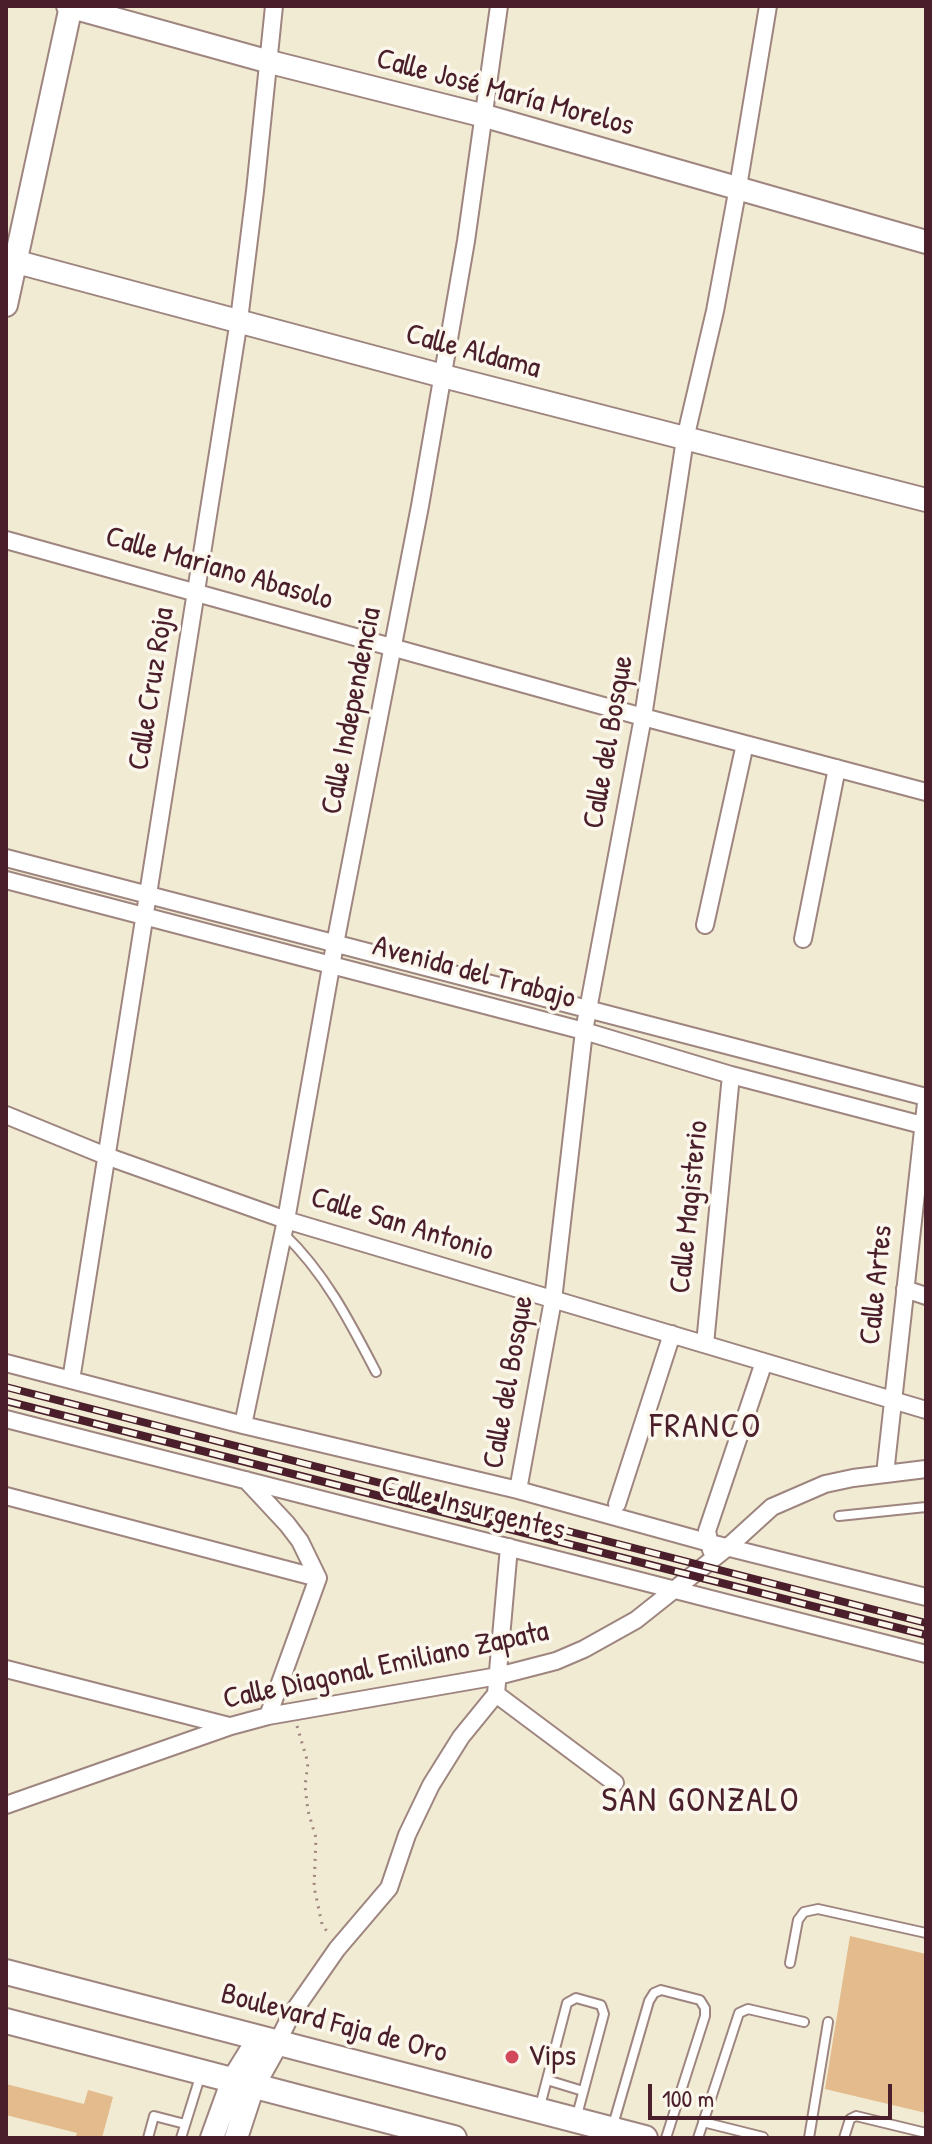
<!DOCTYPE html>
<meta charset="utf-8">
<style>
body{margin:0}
#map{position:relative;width:932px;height:2144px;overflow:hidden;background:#f1ebd3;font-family:"Patrick Hand",sans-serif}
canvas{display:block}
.frame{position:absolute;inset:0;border:8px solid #4a1f2b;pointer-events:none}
.scale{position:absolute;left:648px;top:2084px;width:244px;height:36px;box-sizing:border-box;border:4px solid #4a1f2b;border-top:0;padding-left:10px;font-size:24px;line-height:28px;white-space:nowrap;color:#4a1f2b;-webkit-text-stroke:6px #fbf7ec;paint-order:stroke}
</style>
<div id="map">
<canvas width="932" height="2144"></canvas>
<div class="frame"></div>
<div class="scale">100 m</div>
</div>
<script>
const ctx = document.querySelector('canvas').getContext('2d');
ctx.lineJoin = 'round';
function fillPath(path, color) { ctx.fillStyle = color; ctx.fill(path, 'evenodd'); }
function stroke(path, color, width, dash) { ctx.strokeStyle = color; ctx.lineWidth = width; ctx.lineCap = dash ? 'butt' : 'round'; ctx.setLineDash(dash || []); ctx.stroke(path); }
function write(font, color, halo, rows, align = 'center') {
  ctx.font = font + ' "Patrick Hand",sans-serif'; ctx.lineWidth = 7; ctx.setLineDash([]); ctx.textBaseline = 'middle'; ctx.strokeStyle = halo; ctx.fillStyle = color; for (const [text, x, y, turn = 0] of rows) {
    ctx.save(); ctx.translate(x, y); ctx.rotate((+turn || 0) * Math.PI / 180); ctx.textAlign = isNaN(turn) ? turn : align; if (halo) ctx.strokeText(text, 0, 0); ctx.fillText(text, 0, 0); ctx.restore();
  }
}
fillPath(new Path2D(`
 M850,1936L926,1954V2113L825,2089Z
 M6,2084L84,2104L88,2090L113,2097L102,2138H75L77,2133L6,2115Z`), '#e4bb8d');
const lane = new Path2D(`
 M284,1234C325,1273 350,1322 376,1372
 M839,1516L926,1507
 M790,1963L798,1920L804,1912L818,1909L926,1933
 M547,2080L583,2091
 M540,2106L567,2003L576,1998L601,2005L604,2014L576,2119
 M703,2122L763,2137
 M613,2125L649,2001L654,1993L661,1990L700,2000L705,2008V2016L666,2138
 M148,2138L154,2116L185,2124
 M181,2138L200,2077
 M698,2138L739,2013L748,2009L804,2022
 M809,2138L828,2022
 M844,2138L850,2119L856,2116L926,2133`);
const street = new Path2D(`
 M6,540L643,717L926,792
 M6,858L926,1097
 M6,880L584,1031L731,1075L926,1126
 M705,925L745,744
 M803,939L837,768
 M6,1115L106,1156L286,1220L926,1410
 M905,1289L926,1296
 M705,1344L731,1075
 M6,1363L243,1425L518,1490L710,1543L926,1597
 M71,1380L239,320L255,191L274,6
 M6,1419L926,1654
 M243,1425L286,1220L335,944L420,506L466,241L499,6
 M885,1474L926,1103
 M246,1480L287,1524L300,1541L318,1578L268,1716
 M518,1490L553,1300L584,1031L643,717L685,439L715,311L738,187L768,6
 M6,1496L318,1578
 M617,1504L672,1334
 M711,1550L707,1531L764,1362
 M6,1669L229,1726
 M496,1694L615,1783
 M6,1805L231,1726L268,1716L498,1676L556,1661L584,1649L636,1620L728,1547L772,1507L825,1484L853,1478L926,1469
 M277,2043L291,2015L337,1949L389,1888L407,1835L431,1785L461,1737L496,1694L509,1547`);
const secondary = new Path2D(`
 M68,6L270,62L485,116L926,242
 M6,259L443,376L926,500
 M6,305L71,6
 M212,2138L233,2080L259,2038
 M236,2138L253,2086L277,2043`);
const primary = new Path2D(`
 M6,1972L645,2138
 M6,2021L454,2138`);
stroke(lane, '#9e857f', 12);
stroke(street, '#9e857f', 20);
stroke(secondary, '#9e857f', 26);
stroke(primary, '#9e857f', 28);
stroke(new Path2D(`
 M297,1726L308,1763L305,1786L308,1811L316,1838L314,1887L322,1924L328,1933`), '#9e857f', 3, [2, 6]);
stroke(lane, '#fff', 8);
stroke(street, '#fff', 16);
stroke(secondary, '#fff', 22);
stroke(primary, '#fff', 24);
const rail = new Path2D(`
 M6,1387L926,1623
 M6,1401L926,1635`);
stroke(rail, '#4a1f2b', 8);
stroke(rail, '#fbf7ec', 5, [15]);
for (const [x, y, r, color] of [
 [512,2057,8,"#d1495b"]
]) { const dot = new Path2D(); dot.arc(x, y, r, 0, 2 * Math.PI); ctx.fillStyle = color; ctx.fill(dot); stroke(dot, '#fbf7ec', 3); }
write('30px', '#4a1f2b', '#fbf7ec', [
 ["Calle José María Morelos",505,93,15],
 ["Calle Aldama",473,352,15],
 ["Calle Mariano Abasolo",219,569,16],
 ["Calle Cruz Roja",152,689,-81],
 ["Calle Independencia",352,711,-79],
 ["Calle del Bosque",609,742,-80],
 ["Avenida del Trabajo",474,973,15],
 ["Calle Magisterio",690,1207,-84],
 ["Calle San Antonio",402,1225,17],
 ["Calle Artes",877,1285,-84],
 ["Calle del Bosque",509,1382,-80],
 ["Calle Insurgentes",473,1509,14],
 ["Calle Diagonal Emiliano Zapata",386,1666,-12],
 ["Boulevard Faja de Oro",334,2024,15]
]);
write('30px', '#4a1f2b', '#fbf7ec', [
 ["Vips",528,2057]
], 'left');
ctx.letterSpacing = '2px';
write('34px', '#4a1f2b', '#fbf7ec', [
 ["FRANCO",706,1428],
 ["SAN GONZALO",701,1802]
]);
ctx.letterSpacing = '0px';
</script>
